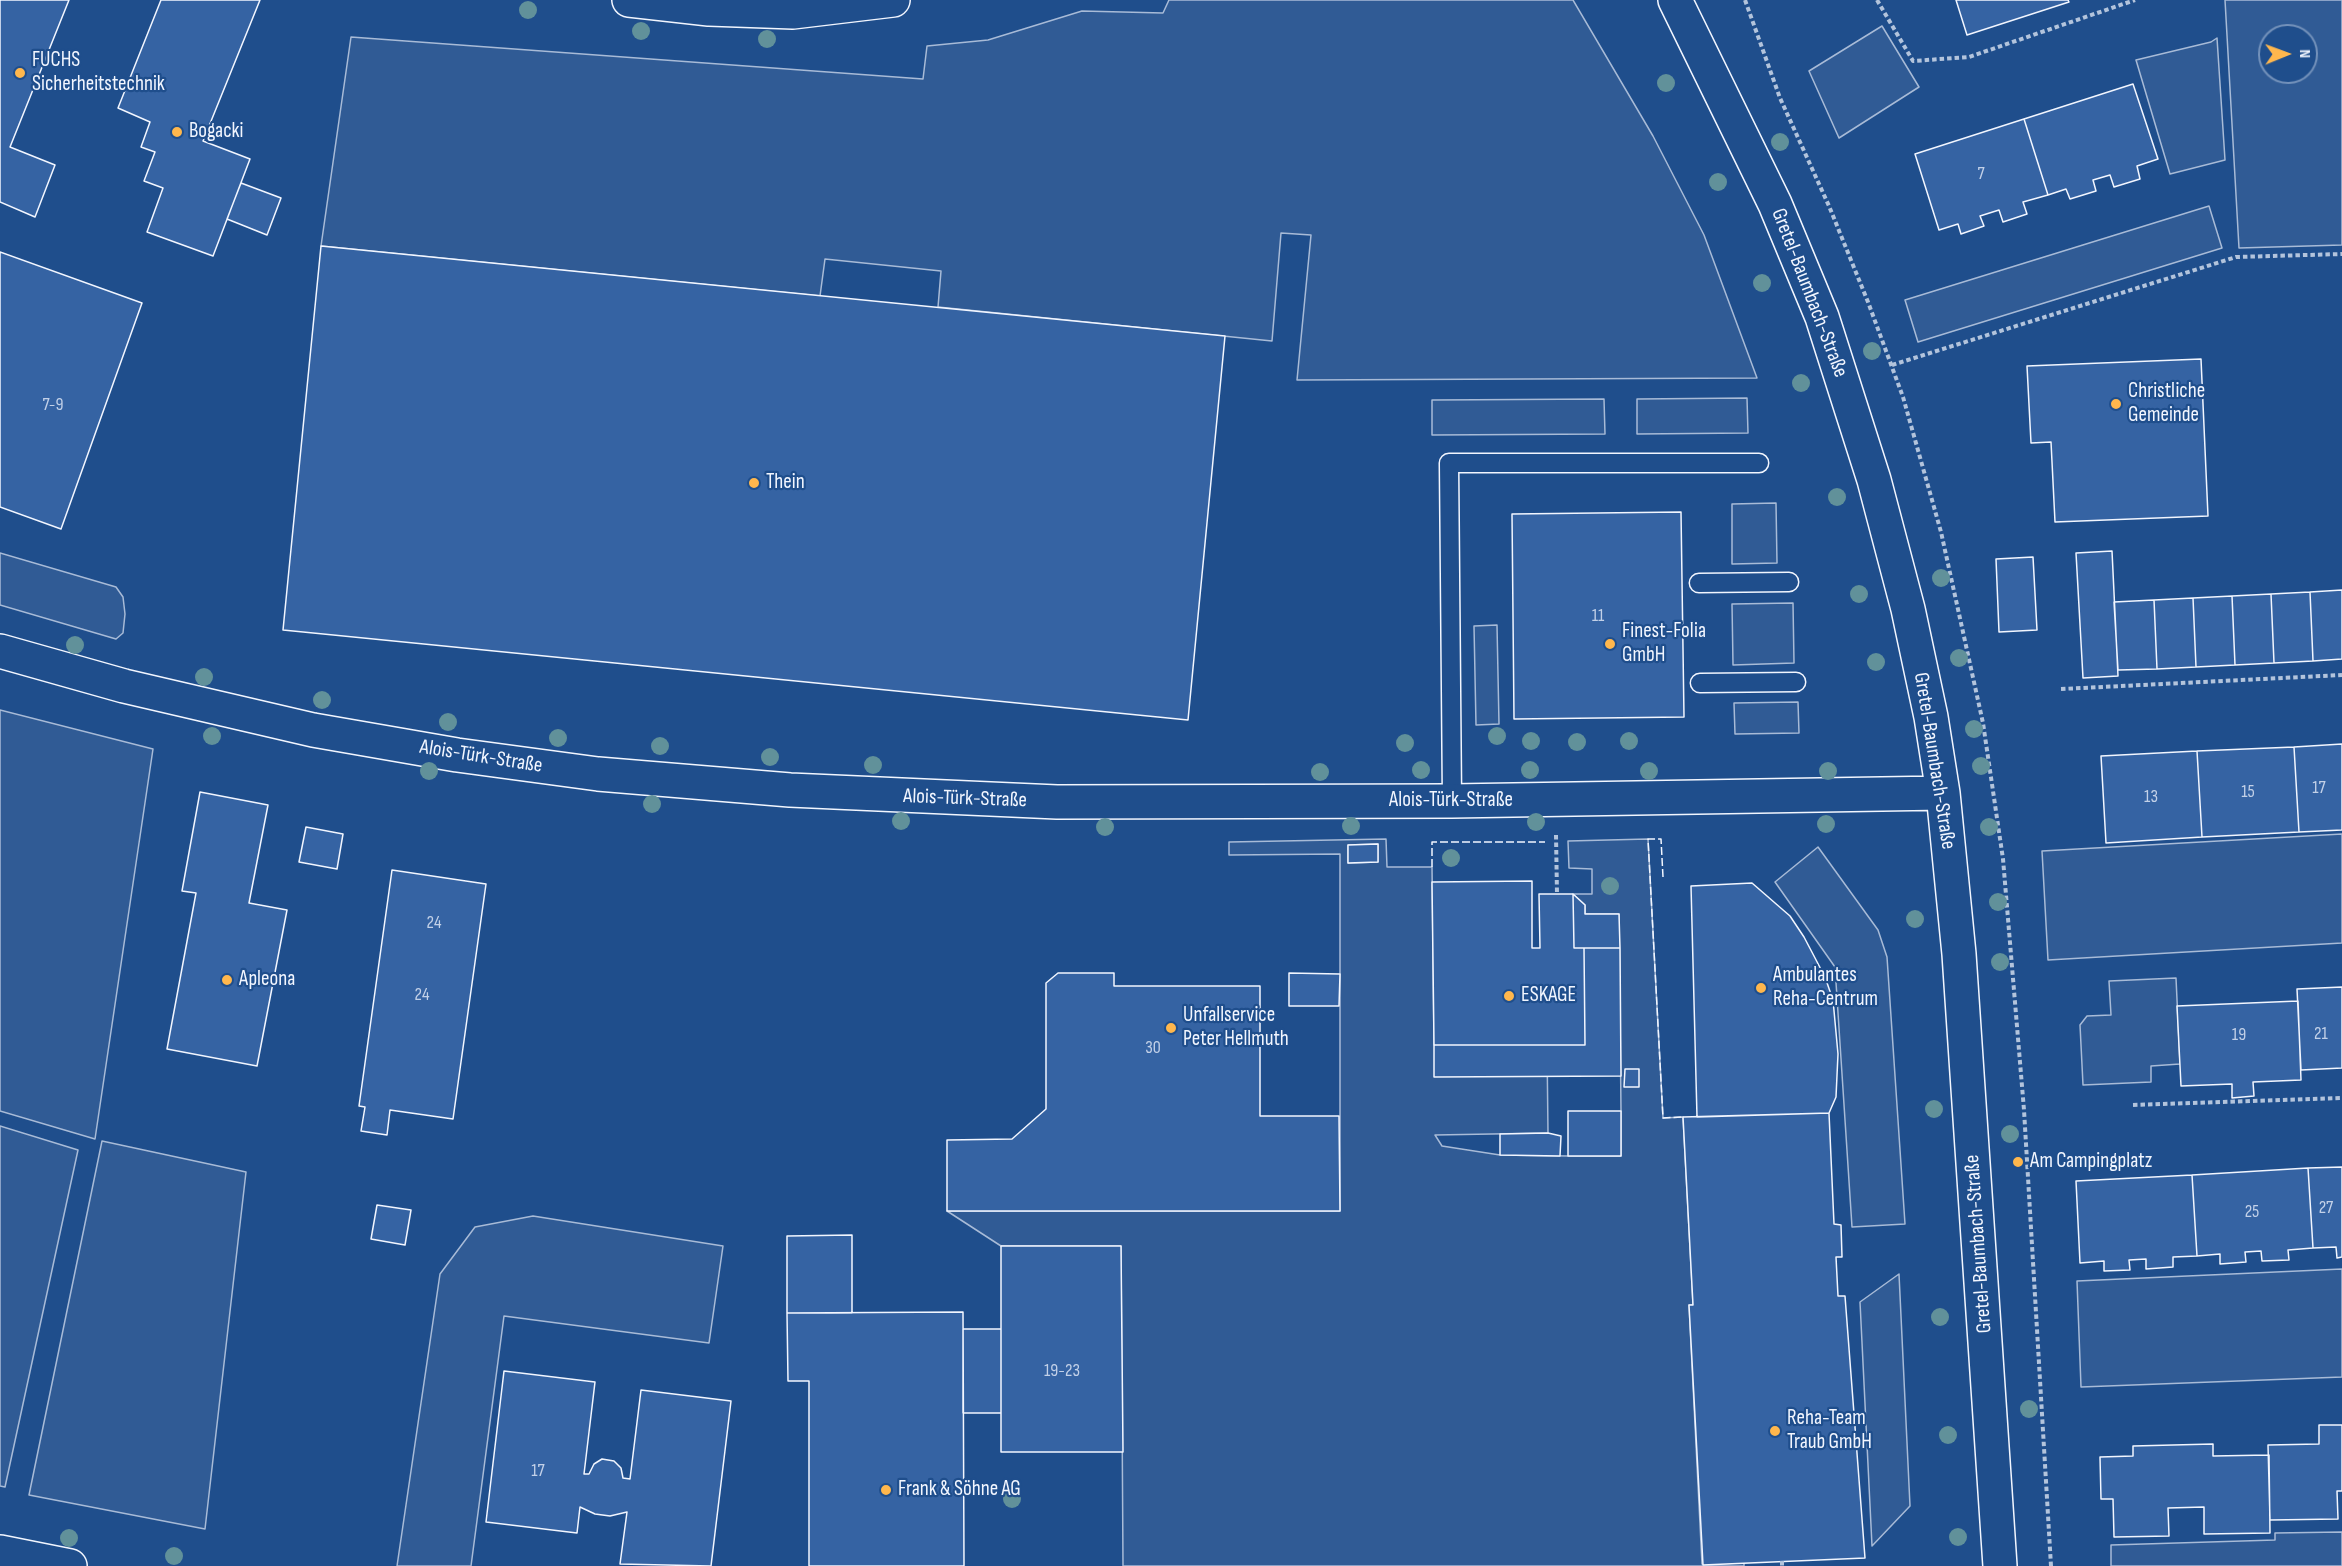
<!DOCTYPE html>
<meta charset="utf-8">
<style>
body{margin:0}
#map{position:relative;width:2342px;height:1566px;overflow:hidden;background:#1f4e8c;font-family:"Sofia Sans Condensed",sans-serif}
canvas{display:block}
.north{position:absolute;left:2258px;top:24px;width:60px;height:60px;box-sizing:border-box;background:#1f4e8c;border:2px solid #7391ba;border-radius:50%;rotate:89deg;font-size:16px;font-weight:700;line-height:24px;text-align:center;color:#f2f6ff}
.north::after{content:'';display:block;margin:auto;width:21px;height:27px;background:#ffb74d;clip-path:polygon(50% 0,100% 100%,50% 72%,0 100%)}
</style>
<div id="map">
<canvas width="2342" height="1566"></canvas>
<div class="north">N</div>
</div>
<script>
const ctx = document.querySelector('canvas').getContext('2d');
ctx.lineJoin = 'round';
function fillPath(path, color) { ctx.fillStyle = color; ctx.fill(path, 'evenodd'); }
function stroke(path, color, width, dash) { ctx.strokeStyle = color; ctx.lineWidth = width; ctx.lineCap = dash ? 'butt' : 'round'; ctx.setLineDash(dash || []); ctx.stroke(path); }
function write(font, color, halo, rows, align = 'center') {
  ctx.font = font + ' "Sofia Sans Condensed",sans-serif'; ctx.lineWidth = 4.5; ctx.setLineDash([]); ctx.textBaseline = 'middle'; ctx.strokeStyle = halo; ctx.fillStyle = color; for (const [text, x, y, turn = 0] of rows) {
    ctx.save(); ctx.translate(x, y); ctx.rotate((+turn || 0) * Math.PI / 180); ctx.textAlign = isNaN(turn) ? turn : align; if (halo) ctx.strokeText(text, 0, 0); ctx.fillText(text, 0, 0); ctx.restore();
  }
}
const built = new Path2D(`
 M1169,0H1573L1653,136L1704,235L1757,378L1297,380L1311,235L1281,233L1272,341L938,307L941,271L825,259L820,296L321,246L351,37L923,79L927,46L988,40L1082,11L1163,13Z
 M2225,0H2342V245L2239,248ZM2270,36H2306V72H2270Z
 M1882,26L1919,87L1839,138L1809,71Z
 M2217,38L2225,160L2170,174L2136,60L2211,42Z
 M2209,206L2222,248L1918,342L1905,300Z
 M1747,398L1748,433L1637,434V399Z
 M1604,399L1605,434L1432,435V400Z
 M1776,503L1777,563L1732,564V504Z
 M0,553L116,587L123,597L125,614L123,633L116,639L0,605Z
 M1793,603L1794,663L1733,665L1732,604Z
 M1497,625L1499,724L1476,725L1474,626Z
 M1798,702L1799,733L1735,734L1734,703Z
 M0,710L153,749L95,1139L0,1111Z
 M2342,834V943L2048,960L2042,851Z
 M1386,839L1387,867H1432L1434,1045H1547L1548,1133L1435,1135L1442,1146L1500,1155L1568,1156H1621V1111L1619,914H1585V905L1573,894H1592V869L1569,868L1568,841L1648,839L1663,1118L1683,1117L1693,1305H1689L1702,1564L1744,1563V1566H1123L1121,1246H1001L947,1211H1340V854L1229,855V842ZM1378,844V862L1348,863V845Z
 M1818,847L1878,930L1887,957L1905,1224L1852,1227L1835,967L1775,882Z
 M2176,978L2180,1064L2151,1066V1082L2083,1085L2080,1025L2087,1016L2111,1015L2109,981Z
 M0,1126L78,1150L5,1487L0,1486Z
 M102,1141L246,1172L205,1529L29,1495Z
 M533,1216L723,1246L709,1343L504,1316L471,1566H397L440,1274L475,1227Z
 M2342,1269V1377L2081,1387L2077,1281Z
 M1899,1274L1910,1506L1872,1546L1860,1302Z
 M2342,1532V1566H2111V1545L2275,1540V1533Z`);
fillPath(built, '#305b95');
stroke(built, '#a8bbd7', 1.5);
const building = new Path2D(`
 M0,0H69L10,147L55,165L35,217L0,202Z
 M161,0H260L203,141L250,159L213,256L147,232L163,188L144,181L155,152L141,147L150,122L118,108Z
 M1956,0H2068L2069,2L1967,35Z
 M2133,84L2158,159L2137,166L2140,179L2114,187L2110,175L2093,180L2096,191L2070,199L2066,189L2048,195L2024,119Z
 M2024,119L2048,195L2023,202L2027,214L2003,222L1999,210L1980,216L1984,226L1961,234L1958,224L1939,230L1915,154Z
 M241,183L281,198L267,235L227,219Z
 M321,246L1225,336L1188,720L283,630Z
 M0,252L142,303L61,529L0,507Z
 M2201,359L2208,516L2055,522L2051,442L2031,443L2027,366Z
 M1681,512L1684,717L1514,719L1512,514Z
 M2112,551L2118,676L2083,678L2076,553Z
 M2033,557L2037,630L1999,632L1996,559Z
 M2342,590V659L2313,661L2310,592Z
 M2310,592L2313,661L2274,663L2271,594Z
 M2271,594L2274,663L2235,665L2232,596Z
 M2232,596L2235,665L2196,667L2193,598Z
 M2193,598L2196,667L2157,669L2154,600Z
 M2154,600L2157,669L2118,670L2114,602Z
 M2342,744V830L2299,832L2294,747Z
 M2294,747L2299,832L2202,837L2197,751Z
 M2197,751L2202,837L2106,843L2101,756Z
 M200,792L268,805L249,903L287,910L257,1066L167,1049L196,893L182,891Z
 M306,827L343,834L337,869L299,862Z
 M1378,844V862L1348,863V845Z
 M392,870L486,884L453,1119L390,1110L387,1135L361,1131L365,1107L359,1106Z
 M1532,881V948H1540L1539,894H1573L1574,948H1584L1585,1045H1434L1432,882Z
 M1752,883L1790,916L1804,937L1825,977L1833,1000L1838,1054L1836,1097L1829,1113L1697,1117L1691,886Z
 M1573,894L1585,905V914H1619L1620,948H1574Z
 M1584,948H1620L1621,1076L1434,1077V1045H1585Z
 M1058,973H1114V986H1260V1116H1339L1340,1211H947V1140L1012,1139L1046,1109V983Z
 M1289,973L1340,974L1339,1006H1289Z
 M2342,987V1068L2301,1070L2297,989Z
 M2298,1001L2301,1080L2253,1082L2254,1096L2232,1098V1084L2181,1086L2177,1006Z
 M1625,1069H1639V1087H1624Z
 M1568,1111H1621V1156H1568Z
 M1829,1113L1834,1224L1841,1225L1842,1257H1836L1838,1296H1845L1865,1558L1703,1565L1689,1305H1693L1683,1117Z
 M1548,1133L1561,1136L1560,1156L1500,1155V1134Z
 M2342,1167V1257L2337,1258L2336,1247L2313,1248L2308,1168Z
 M2308,1168L2313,1248L2288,1250L2289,1260L2262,1261L2261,1251L2245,1252L2246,1262L2220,1264V1254L2197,1256L2192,1175Z
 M2192,1175L2197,1256L2173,1257V1267L2146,1269V1259L2129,1260L2130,1270L2104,1271V1261L2080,1263L2076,1181Z
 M377,1205L411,1210L405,1245L371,1239Z
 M852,1235V1313H787V1236Z
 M1001,1246H1121L1123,1452H1001Z
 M963,1312L964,1566H809V1381H788L787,1313Z
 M963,1329H1001V1413H963Z
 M504,1371L595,1382L584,1474H589L594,1464L602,1459L614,1461L621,1468L623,1478L630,1479L641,1390L731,1401L711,1566L620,1564L627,1512L610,1516L595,1514L580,1507L577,1533L486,1522Z
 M2319,1425H2342V1491H2337L2338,1519L2270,1520L2268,1445L2319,1444Z
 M2213,1444V1456L2269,1455L2270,1533L2204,1534V1507L2168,1508L2169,1536L2114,1537L2113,1499H2101L2100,1457L2133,1456V1446Z`);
fillPath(building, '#3563a3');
stroke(building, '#f2f6ff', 1.5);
const service = new Path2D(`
 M1699,583L1789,582
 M1700,683L1796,682
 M1452,801L1449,463H1759`);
const minor = new Path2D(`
 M629,0L709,9L793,12L893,0
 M1675,0L1775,204L1822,317L1874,480L1908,609L1931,717L1943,793L1959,954L2000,1566
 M0,651L124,686L313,730L457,755L598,774L790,790L1057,802L1452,801L1943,793
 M0,1552L70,1566`);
stroke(service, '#f2f6ff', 21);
stroke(minor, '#f2f6ff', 36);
stroke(new Path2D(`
 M1745,0L1780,98L1829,206L1868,302L1903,397L1941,532L1983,723L2003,859L2024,1110L2051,1566
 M1877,0L1913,61L1969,57L2135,0
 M1892,365L2236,257L2342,254
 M2061,689L2342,675
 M1556,835L1557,894
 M2133,1105L2342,1098
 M1782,1561V1566`), '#b3c4dc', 4, [4.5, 3]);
stroke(service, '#1f4e8c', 18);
stroke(minor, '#1f4e8c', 33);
stroke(new Path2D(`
 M1432,867V842H1545
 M1663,877L1661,839H1648L1663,1118L1683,1117`), '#f2f6ff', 1.5, [8, 3]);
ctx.fillStyle = '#61919a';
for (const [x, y] of [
 [528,10],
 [641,31],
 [767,39],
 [1666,83],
 [1780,142],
 [1718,182],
 [1762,283],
 [1872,351],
 [1801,383],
 [1837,497],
 [1941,578],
 [1859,594],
 [75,645],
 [1959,658],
 [1876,662],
 [204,677],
 [322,700],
 [448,722],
 [1974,729],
 [212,736],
 [1497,736],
 [558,738],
 [1531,741],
 [1629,741],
 [1577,742],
 [1405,743],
 [660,746],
 [770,757],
 [873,765],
 [1981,766],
 [1421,770],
 [1530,770],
 [429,771],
 [1649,771],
 [1828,771],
 [1320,772],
 [652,804],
 [901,821],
 [1536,822],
 [1826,824],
 [1351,826],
 [1105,827],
 [1989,827],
 [1451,858],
 [1610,886],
 [1998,902],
 [1915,919],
 [2000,962],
 [1934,1109],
 [2010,1134],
 [1940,1317],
 [2029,1409],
 [1948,1435],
 [1012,1499],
 [1958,1537],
 [69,1538],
 [174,1556]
]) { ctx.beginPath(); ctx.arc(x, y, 9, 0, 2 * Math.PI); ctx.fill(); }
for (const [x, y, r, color] of [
 [20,73,6,"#ffb74d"],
 [177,132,6,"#ffb74d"],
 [2116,404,6,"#ffb74d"],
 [754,483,6,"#ffb74d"],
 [1610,644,6,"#ffb74d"],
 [227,980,6,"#ffb74d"],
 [1761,988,6,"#ffb74d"],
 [1509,996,6,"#ffb74d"],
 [1171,1028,6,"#ffb74d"],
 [2018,1162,6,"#ffb74d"],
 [1775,1431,6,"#ffb74d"],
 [886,1490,6,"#ffb74d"]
]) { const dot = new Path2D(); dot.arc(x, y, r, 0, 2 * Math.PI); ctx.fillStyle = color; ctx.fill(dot); stroke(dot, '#1f4e8c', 2); }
write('18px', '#c3d1e8', null, [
 ["7",1981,174],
 ["7-9",53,405],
 ["11",1598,616],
 ["17",2319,788],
 ["15",2248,792],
 ["13",2151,797],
 ["24",434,923],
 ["24",422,995],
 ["21",2321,1034],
 ["19",2239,1035],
 ["30",1153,1048],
 ["27",2326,1208],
 ["25",2252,1212],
 ["19-23",1062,1371],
 ["17",538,1471]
]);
write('21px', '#f2f6ff', '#1f4e8c', [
 ["FUCHS",32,61],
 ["Sicherheitstechnik",32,85],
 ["Bogacki",189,132],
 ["Christliche",2128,392],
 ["Gemeinde",2128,416],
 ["Thein",766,483],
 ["Finest-Folia",1622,632],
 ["GmbH",1622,656],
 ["Ambulantes",1773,976],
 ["Reha-Centrum",1773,1000],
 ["Apleona",239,980],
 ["ESKAGE",1521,996],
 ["Unfallservice",1183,1016],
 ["Peter Hellmuth",1183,1040],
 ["Am Campingplatz",2030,1162],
 ["Reha-Team",1787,1419],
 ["Traub GmbH",1787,1443],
 ["Frank & Söhne AG",898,1490]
], 'left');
write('21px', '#f2f6ff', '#1f4e8c', [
 ["Gretel-Baumbach-Straße",1809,293,69],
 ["Alois-Türk-Straße",481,757,9],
 ["Gretel-Baumbach-Straße",1934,761,81],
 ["Alois-Türk-Straße",965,799,2],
 ["Alois-Türk-Straße",1451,801],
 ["Gretel-Baumbach-Straße",1979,1244,-94]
]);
</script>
